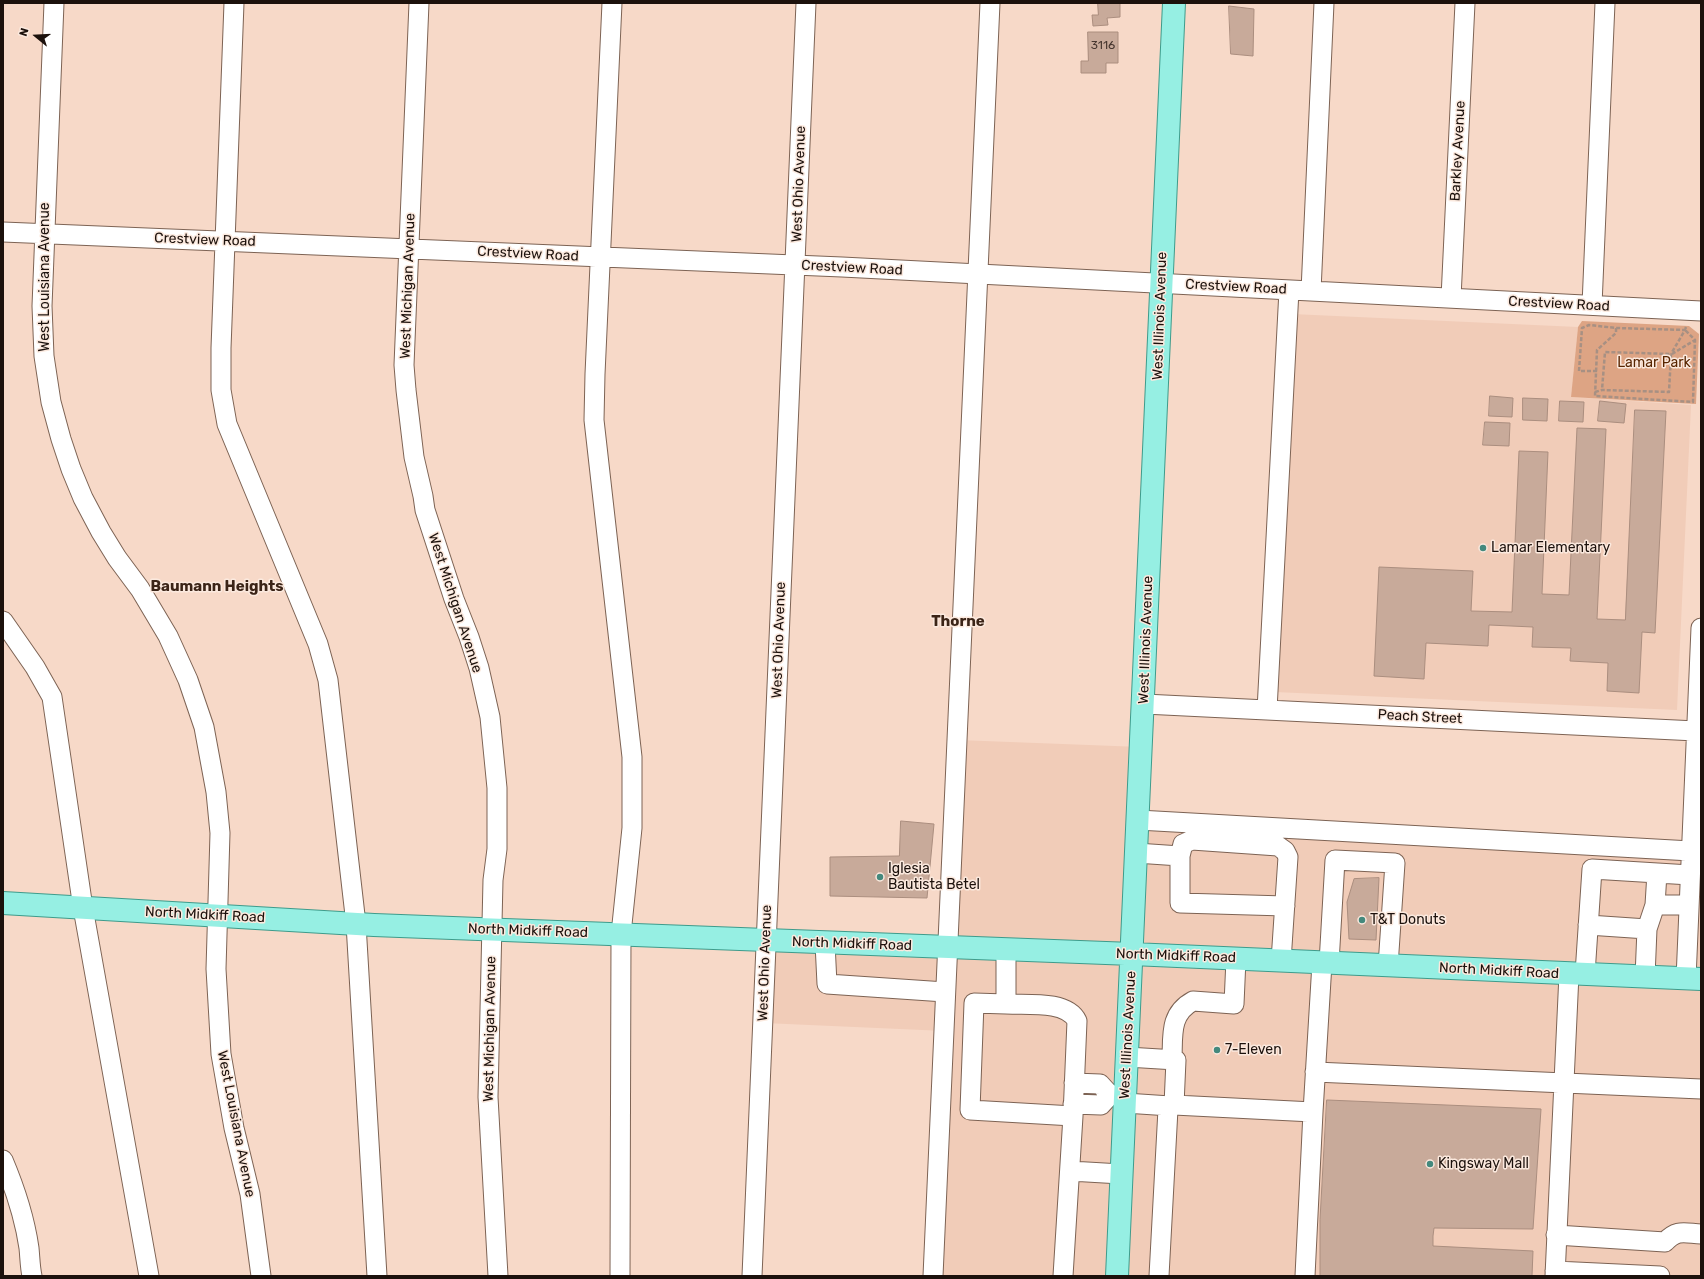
<!DOCTYPE html>
<style>
body{margin:0}
#map{position:relative;width:1704px;height:1279px;overflow:hidden;background:#f7d9c8;font-family:Rubik,sans-serif}
canvas{display:block}
.frame{position:absolute;inset:0;border:4px solid #1c110c;pointer-events:none}
.north{position:absolute;left:16px;top:16px;width:40px;height:40px;-webkit-text-stroke:3px #fbe9de;paint-order:stroke;rotate:288deg;font-size:11px;font-weight:700;line-height:16px;text-align:center;color:#1c110c}
.north::after{content:'';display:block;margin:auto;width:14px;height:18px;background:#1c110c;clip-path:polygon(50% 0,100% 100%,50% 72%,0 100%)}
</style>
<div id="map">
<canvas width="1704" height="1279"></canvas>
<div class="frame"></div>
<div class="north">N</div>
</div>
<script>
const ctx = document.querySelector('canvas').getContext('2d');
ctx.lineJoin = 'round';
function fillPath(path, color) { ctx.fillStyle = color; ctx.fill(path, 'evenodd'); }
function stroke(path, color, width, dash) { ctx.strokeStyle = color; ctx.lineWidth = width; ctx.lineCap = dash ? 'butt' : 'round'; ctx.setLineDash(dash || []); ctx.stroke(path); }
function write(font, color, halo, rows, align = 'center') {
  ctx.font = font + ' Rubik,sans-serif'; ctx.lineWidth = 3; ctx.setLineDash([]); ctx.textBaseline = 'middle'; ctx.strokeStyle = halo; ctx.fillStyle = color; for (const [text, x, y, turn = 0] of rows) {
    ctx.save(); ctx.translate(x, y); ctx.rotate((+turn || 0) * Math.PI / 180); ctx.textAlign = isNaN(turn) ? turn : align; if (halo) ctx.strokeText(text, 0, 0); ctx.fillText(text, 0, 0); ctx.restore();
  }
}
fillPath(new Path2D(`
 M1292,314L1578,327L1571,397L1691,405L1677,710L1275,692Z
 M958,740L1141,747L1138,823L1701,852V1276H934L945,1031L764,1023L767,948L949,945Z`), '#f1ccb8');
fillPath(new Path2D(`
 M1582,321L1689,326L1699,334L1696,404L1571,397L1578,327Z`), '#dda484');
const building = new Path2D(`
 M1098,3H1120V17L1107,18L1108,25L1093,26L1092,15H1098Z
 M1229,6L1254,9L1253,56L1231,54Z
 M1088,32H1118V63H1106V73H1081V61H1088Z
 M1490,396L1513,398L1512,417L1489,416Z
 M1523,398L1548,399L1547,421L1523,420Z
 M1560,401L1584,402L1583,422L1559,421Z
 M1600,401L1626,404L1624,423L1598,421Z
 M1635,410L1666,411L1655,633L1642,632L1639,693L1607,691L1608,663L1570,661L1571,648L1532,647L1533,627L1489,625L1488,646L1426,643L1424,679L1374,676L1379,567L1473,571L1471,611L1512,612L1519,451L1548,452L1542,594L1569,595L1577,428L1606,429L1597,619L1625,620Z
 M1485,422L1510,423L1509,446L1483,445Z
 M901,821L934,824L927,898L830,896V857L899,856Z
 M1379,878L1376,940L1349,939L1347,902L1354,879Z
 M1327,1100L1541,1109L1533,1229L1434,1228L1433,1236V1246L1533,1251L1532,1276H1320V1220Z`);
fillPath(building, '#c8aa9a');
stroke(building, '#ab8e7f', 1);
const minor = new Path2D(`
 M54,3L42,306L44,356L51,402L61,439L71,469L83,498L101,532L117,558L140,589L168,636L188,680L204,727L216,792L220,833L216,969L221,1054L234,1128L250,1194L261,1276
 M234,3L221,348V390L227,424L318,644L328,680L356,924L377,1276
 M419,3L404,365L406,390L414,457L423,496L425,510L454,599L469,637L479,668L490,717L497,788V849L493,880L488,1097L498,1276
 M612,3L595,374L594,420L632,757V828L621,934L620,1276
 M3,232L842,267L1701,311
 M1311,291L1324,3
 M1451,298L1465,3
 M1592,305L1605,3
 M3,621L35,667L52,697L83,908L149,1276
 M1144,704L1696,731
 M1267,710L1289,290
 M1138,820L1691,851
 M1136,853L1180,856L1183,844L1192,840L1278,846L1285,851L1288,857L1281,961
 M1180,856V903L1285,906
 M1655,905H1689
 M1588,925L1647,929
 M825,943L827,984L945,992
 M1329,963L1335,860L1395,863L1388,966
 M1585,974L1592,869L1690,875
 M1645,977L1647,929L1655,905L1657,873
 M1686,979L1701,628
 M1006,1004C1026,1005 1067,1000 1077,1021L1073,1116L970,1110L974,1003L1006,1004V949
 M1127,1057L1176,1060L1174,1105
 M1172,1060C1173,1036 1169,1014 1193,1001L1234,1004L1236,959
 M1315,1072L1701,1089
 M1074,1083L1100,1084L1110,1095H1125
 M1125,1103L1170,1106
 M1073,1104L1101,1105L1110,1095
 M3,1160C14,1186 25,1220 29,1248C30,1258 30,1267 32,1276
 M1070,1171L1121,1174
 M1556,1235L1665,1242C1677,1229 1684,1233 1701,1234
 M1555,1271L1660,1276
 M752,1276L806,3
 M933,1276L990,3
 M1063,1276L1073,1116
 M1159,1276L1168,1109L1174,1105L1313,1112L1322,963
 M1305,1276L1313,1112
 M1555,1276L1569,974`);
const major = new Path2D(`
 M3,903L374,925L1132,954L1701,979
 M1117,1276L1174,3`);
stroke(minor, '#7d6354', 21);
stroke(major, '#3e9b8b', 24);
stroke(new Path2D(`
 M1616,328V333L1597,350L1595,396L1693,402L1695,340L1685,330L1686,327
 M1672,354L1695,340
 M1597,371H1579L1582,328L1589,325L1616,328L1685,330L1671,354
 M1595,392L1602,390L1669,392L1671,354L1605,352L1602,390`), '#a79083', 2.5, [4, 2]);
stroke(minor, '#fff', 19);
stroke(major, '#96efe3', 22);
for (const [x, y, r, color] of [
 [1483,548,4,"#44897d"],
 [880,877,4,"#44897d"],
 [1362,920,4,"#44897d"],
 [1217,1050,4,"#44897d"],
 [1430,1164,4,"#44897d"]
]) { const dot = new Path2D(); dot.arc(x, y, r, 0, 2 * Math.PI); ctx.fillStyle = color; ctx.fill(dot); stroke(dot, '#fbe9de', 1.5); }
write('12px', '#473730', null, [
 ["3116",1103,46]
]);
write('14px', '#1c110c', '#fbe9de', [
 ["Barkley Avenue",1458,151,-87],
 ["West Ohio Avenue",799,184,-88],
 ["Crestview Road",205,240,2],
 ["Crestview Road",528,254,3],
 ["Crestview Road",852,268,3],
 ["West Louisiana Avenue",45,277,-90],
 ["West Michigan Avenue",408,286,-88],
 ["Crestview Road",1236,287,3],
 ["Crestview Road",1559,304,3],
 ["West Illinois Avenue",1160,316,-88],
 ["West Michigan Avenue",455,603,72],
 ["West Ohio Avenue",779,640,-88],
 ["West Illinois Avenue",1146,640,-88],
 ["Peach Street",1420,717,3],
 ["North Midkiff Road",205,915,3],
 ["North Midkiff Road",528,931,2],
 ["North Midkiff Road",852,944,2],
 ["North Midkiff Road",1176,956,2],
 ["West Ohio Avenue",765,963,-88],
 ["North Midkiff Road",1499,971,3],
 ["West Michigan Avenue",490,1029,-89],
 ["West Illinois Avenue",1128,1035,-87],
 ["West Louisiana Avenue",236,1124,79]
]);
write('14px', '#582500', '#fbe9de', [
 ["Lamar Park",1654,363]
]);
write('14px', '#1c110c', '#fbe9de', [
 ["Lamar Elementary",1491,548],
 ["Iglesia",888,869],
 ["Bautista Betel",888,885],
 ["T&T Donuts",1370,920],
 ["7-Eleven",1225,1050],
 ["Kingsway Mall",1438,1164]
], 'left');
write('bold 15px', '#3b2417', '#fbe9de', [
 ["Baumann Heights",217,587],
 ["Thorne",958,622]
]);
</script>
